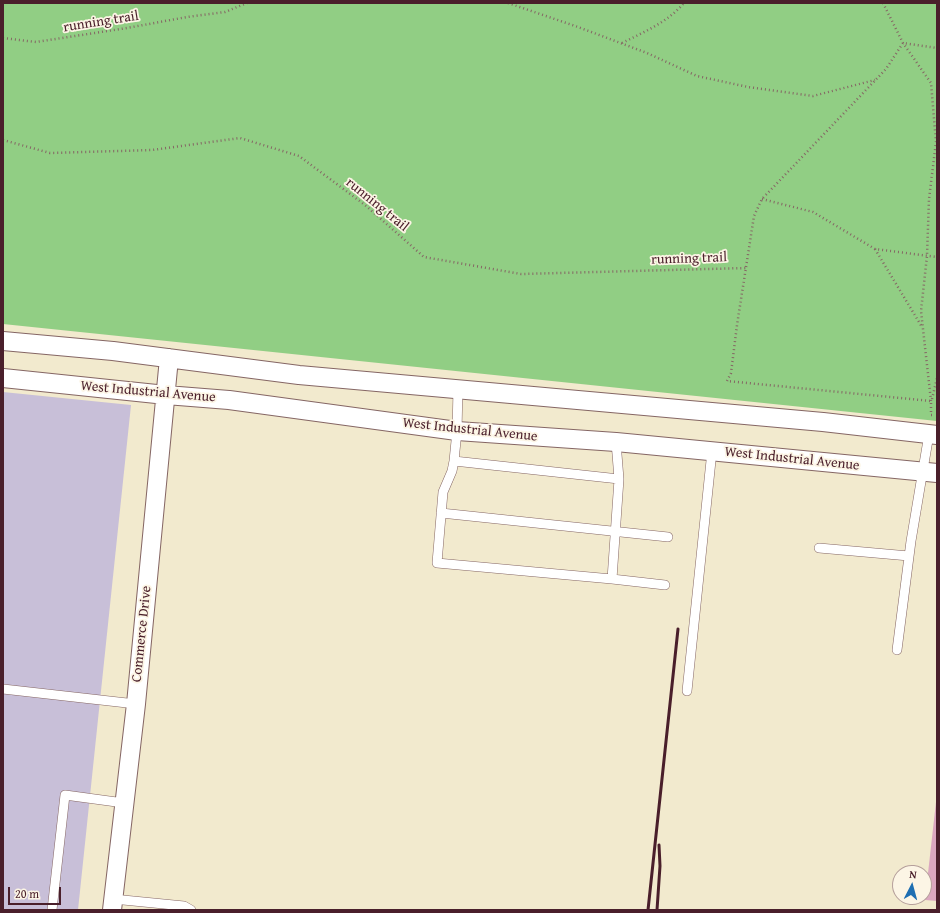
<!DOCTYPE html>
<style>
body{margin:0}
#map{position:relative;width:940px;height:913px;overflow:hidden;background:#f2eace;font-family:"Gentium Book Plus",serif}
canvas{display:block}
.frame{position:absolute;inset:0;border:4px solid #4a1f2b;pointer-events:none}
.north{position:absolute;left:892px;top:865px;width:40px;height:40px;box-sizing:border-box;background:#fcf5e5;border:1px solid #b59f9b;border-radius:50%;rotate:6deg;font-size:11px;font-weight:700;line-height:16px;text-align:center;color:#4a1f2b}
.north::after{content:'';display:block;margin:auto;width:14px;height:18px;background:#1f6fb2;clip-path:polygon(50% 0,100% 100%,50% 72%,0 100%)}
.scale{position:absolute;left:8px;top:887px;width:53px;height:18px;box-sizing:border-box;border:2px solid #4a1f2b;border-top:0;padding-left:5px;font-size:12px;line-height:14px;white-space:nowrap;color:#4a1f2b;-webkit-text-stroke:3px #fcf5e5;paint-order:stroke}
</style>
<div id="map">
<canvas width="940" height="913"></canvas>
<div class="frame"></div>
<div class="north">N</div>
<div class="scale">20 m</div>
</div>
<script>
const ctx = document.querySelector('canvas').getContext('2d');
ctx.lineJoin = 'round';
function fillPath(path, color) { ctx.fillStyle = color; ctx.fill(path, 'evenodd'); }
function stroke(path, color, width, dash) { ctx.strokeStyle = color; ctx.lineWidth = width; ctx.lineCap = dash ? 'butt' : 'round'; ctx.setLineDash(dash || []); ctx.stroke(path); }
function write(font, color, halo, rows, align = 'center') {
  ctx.font = font + ' "Gentium Book Plus",serif'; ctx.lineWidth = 3.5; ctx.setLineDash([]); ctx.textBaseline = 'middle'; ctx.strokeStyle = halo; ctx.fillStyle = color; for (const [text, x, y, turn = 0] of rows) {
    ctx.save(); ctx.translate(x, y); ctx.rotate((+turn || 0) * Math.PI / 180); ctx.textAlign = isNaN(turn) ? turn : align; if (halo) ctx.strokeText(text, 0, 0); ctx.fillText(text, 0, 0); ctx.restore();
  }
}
fillPath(new Path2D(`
 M3,392L131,405L78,910H3Z`), '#c8bfd8');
fillPath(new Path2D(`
 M3,3H937V421L3,324Z`), '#91ce84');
fillPath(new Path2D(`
 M936,802H937V901L925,900Z`), '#dba7bf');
const service = new Path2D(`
 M458,389L457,431L454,461L452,471L443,492L437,563L612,579L619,479L616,442
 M454,461L619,479
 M441,513L668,537
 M819,548L909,556
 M612,579L665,585
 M897,650L911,541L929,434
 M3,689L136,704
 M687,691L712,451
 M113,899L184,906L191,910
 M52,910L65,795L124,803`);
const minor = new Path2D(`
 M3,341L113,351L299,375L823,422L937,435
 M3,378L166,395L229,400L457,431L616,442L937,473
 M112,910L136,704L169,358`);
stroke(service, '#856664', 10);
stroke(minor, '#856664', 20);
stroke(new Path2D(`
 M508,3L578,27L647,53L697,76L748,87L813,96L875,80
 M883,3L903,43L931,83L936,142L929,199L927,256L921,311L931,401
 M3,38L36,42L127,28L187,17L225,12L247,3
 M622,43C644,32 668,22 684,3
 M3,140L50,153L152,150L240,138L299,156L365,205L424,257L521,274L746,268
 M762,199L813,212L875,249L937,257
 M875,249L922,327
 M932,399L937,378
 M932,415H931V401L727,381L731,373L737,325L754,216L762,199L886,69L903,43L937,48`), '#856664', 2.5, [1, 3]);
stroke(service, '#fff', 9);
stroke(minor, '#fff', 18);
stroke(new Path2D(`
 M648,910L678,629
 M657,910L660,866L659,845`), '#4a1f2b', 3);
write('14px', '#4a1f2b', '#fcf5e5', [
 ["running trail",101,22,-9],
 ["running trail",377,205,39],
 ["running trail",689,259,-2],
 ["West Industrial Avenue",148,392,5],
 ["West Industrial Avenue",470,430,6],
 ["West Industrial Avenue",792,459,6],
 ["Commerce Drive",142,634,-84]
]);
</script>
